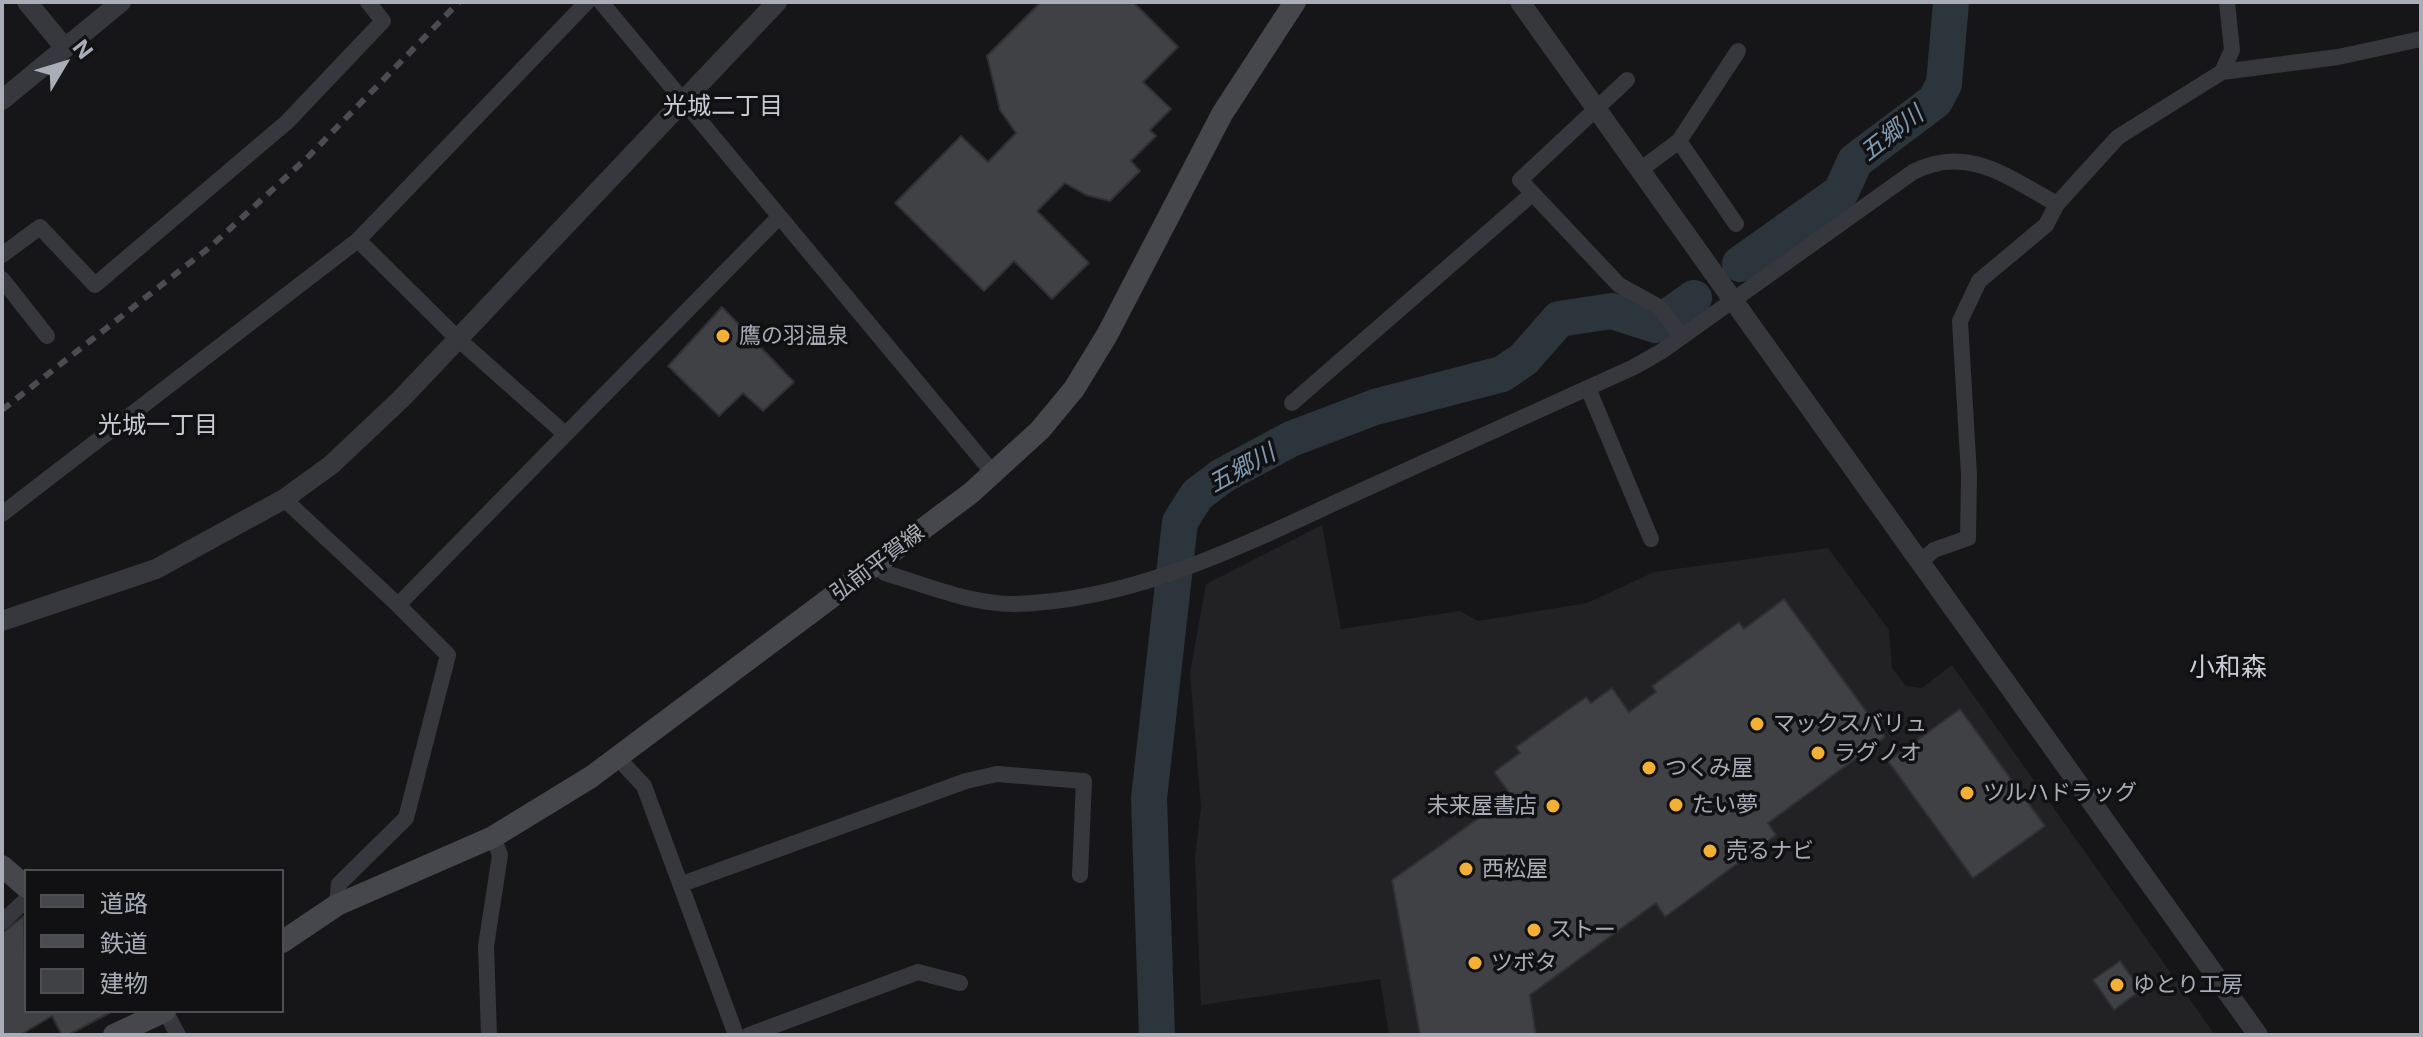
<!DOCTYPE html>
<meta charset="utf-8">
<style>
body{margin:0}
#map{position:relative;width:2423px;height:1037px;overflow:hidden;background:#161618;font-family:Inter,"Noto Sans JP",sans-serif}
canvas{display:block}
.frame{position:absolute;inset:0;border:4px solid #a8adb8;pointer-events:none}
.legend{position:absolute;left:24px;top:869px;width:260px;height:144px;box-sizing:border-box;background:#111113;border:2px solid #4d4f55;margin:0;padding:10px 14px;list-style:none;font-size:24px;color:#a8adb8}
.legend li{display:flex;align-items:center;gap:16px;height:40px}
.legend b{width:40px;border:2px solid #4d4f55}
.north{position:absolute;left:24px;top:24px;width:80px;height:80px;-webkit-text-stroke:6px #111113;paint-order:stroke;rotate:52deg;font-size:22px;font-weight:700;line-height:32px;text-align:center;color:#a8adb8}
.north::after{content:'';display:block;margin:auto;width:28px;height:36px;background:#a8adb8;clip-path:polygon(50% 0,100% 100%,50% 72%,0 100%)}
</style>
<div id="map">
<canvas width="2423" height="1037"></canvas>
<div class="frame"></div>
<ul class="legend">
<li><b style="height:10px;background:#45474d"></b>道路</li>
<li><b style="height:10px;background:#4a4c52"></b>鉄道</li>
<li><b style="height:22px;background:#404145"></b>建物</li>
</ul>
<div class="north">N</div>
</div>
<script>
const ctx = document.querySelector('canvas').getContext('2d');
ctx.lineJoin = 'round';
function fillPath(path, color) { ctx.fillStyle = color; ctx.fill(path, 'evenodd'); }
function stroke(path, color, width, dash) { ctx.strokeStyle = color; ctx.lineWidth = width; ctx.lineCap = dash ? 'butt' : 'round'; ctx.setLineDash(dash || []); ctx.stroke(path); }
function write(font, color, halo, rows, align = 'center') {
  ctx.font = font + ' Inter,"Noto Sans JP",sans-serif'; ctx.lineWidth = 7; ctx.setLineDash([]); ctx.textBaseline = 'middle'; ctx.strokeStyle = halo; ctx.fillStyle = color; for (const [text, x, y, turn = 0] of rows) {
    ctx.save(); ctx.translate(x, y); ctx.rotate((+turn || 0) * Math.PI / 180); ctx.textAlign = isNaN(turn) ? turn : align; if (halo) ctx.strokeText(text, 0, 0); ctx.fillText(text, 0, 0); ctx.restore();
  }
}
fillPath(new Path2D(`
 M1322,525L1341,629L1460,611L1478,621L1587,603L1654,572L1828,548L1889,630L1892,668L1906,686L1922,688L1952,665L2215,1035H1389L1380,979L1201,1005L1195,857L1201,807L1190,673L1206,584Z`), '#222225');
stroke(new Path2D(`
 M1740,264L1841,192L1855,161L1935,101L1944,84L1951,2
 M1157,1035L1149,798L1180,522L1197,495L1222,476L1291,439L1375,407L1502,374L1524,359L1559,319L1612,311L1656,325L1694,298`), '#2c353c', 36);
const building = new Path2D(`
 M1041,2H1133L1178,47L1143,82L1171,109L1150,130L1156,136L1131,161L1140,171L1110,201L1086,195L1065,183L1037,211L1089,263L1052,299L1014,261L984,291L895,203L961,136L988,162L1016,133L1000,110L987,56Z
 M722,307L794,382L763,411L743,393L719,416L668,366Z
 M1784,599L1885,737L1768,823L1776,835L1665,917L1656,903L1530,995L1536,1035H1420L1392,880L1511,795L1494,772L1520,753L1516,747L1586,697L1591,703L1612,688L1629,712L1656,692L1652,686L1739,622L1744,629Z
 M1960,709L2045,826L1973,878L1888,761Z
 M24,916L26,1011H113L68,1035H62L52,1016L20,1035H2V933Z
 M2120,961L2141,990L2114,1010L2093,980Z`);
fillPath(building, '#404145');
stroke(building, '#303034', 2);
stroke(new Path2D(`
 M601,2L993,473
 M2222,72L2232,50L2227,2
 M1627,80L1520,180L1619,285L1659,307L1682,337
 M1679,141L1736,224
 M1640,170L1679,141L1738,51
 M358,240L458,339L564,433
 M2,255L40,227L95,285L287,122L383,21L368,2
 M2,279L47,336
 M1588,388L1651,539
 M1292,403L1532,194
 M284,499L398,605L779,217
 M2,514L358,240L587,2
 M1920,562L1934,550L1968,538L1969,475L1960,321L1979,281L2046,225L2057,204L2118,137L2222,72L2338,57L2421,39
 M876,564L885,573C926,585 970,604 1014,604C1135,601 1245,544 1352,495C1446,452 1540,409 1634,367L1662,351L1913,172C1968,144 2009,178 2057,204
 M617,757L644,786L736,1035
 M682,884L966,781L997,774L1084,781L1080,875
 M337,905L339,884L406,818L448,655L398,605
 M2,922L26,900
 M165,1011L178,1035
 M489,1035L486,946L500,855L493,837
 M749,1035L918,972L960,983`), '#37383d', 16);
stroke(new Path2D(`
 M27,2L65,48
 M1520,2L2258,1035
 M2,100L121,2
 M2,621L156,569L284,499L331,465L401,399L777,2`), '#37383d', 20);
stroke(new Path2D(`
 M2,866L26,887
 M282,942L337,905L493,837L591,777L971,493L1040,430L1074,389L1107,335L1222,114L1295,2
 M114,1035L165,1011`), '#45474d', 22);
stroke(new Path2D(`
 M2,410L210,247L308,157L459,2`), '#4a4c52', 6, [10, 8]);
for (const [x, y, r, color] of [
 [723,336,8,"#f2b134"],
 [1757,724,8,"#f2b134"],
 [1818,753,8,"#f2b134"],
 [1649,768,8,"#f2b134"],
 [1967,793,8,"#f2b134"],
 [1676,805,8,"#f2b134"],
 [1553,806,8,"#f2b134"],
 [1710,851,8,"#f2b134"],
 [1466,869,8,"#f2b134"],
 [1534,930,8,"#f2b134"],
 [1475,963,8,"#f2b134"],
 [2117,985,8,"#f2b134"]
]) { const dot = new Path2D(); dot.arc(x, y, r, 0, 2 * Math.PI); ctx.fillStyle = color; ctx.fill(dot); stroke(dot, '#111113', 3); }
write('22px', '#a8adb8', '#111113', [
 ["鷹の羽温泉",739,336],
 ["マックスバリュ",1773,724],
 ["ラグノオ",1834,753],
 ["つくみ屋",1665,768],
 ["ツルハドラッグ",1983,793],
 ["たい夢",1692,805],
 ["未来屋書店",1537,806,"right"],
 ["売るナビ",1726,851],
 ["西松屋",1482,869],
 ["ストー",1550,930],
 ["ツボタ",1491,963],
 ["ゆとり工房",2133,985]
], 'left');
write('22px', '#a8adb8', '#111113', [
 ["弘前平賀線",878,563,-37]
]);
write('24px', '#c9ccd4', '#111113', [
 ["光城二丁目",723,107],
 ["光城一丁目",158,426]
]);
write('italic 24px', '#7f9bb3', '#111113', [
 ["五郷川",1892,134,-38],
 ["五郷川",1242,469,-29]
]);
write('26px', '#c9ccd4', '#111113', [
 ["小和森",2228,668]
]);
</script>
